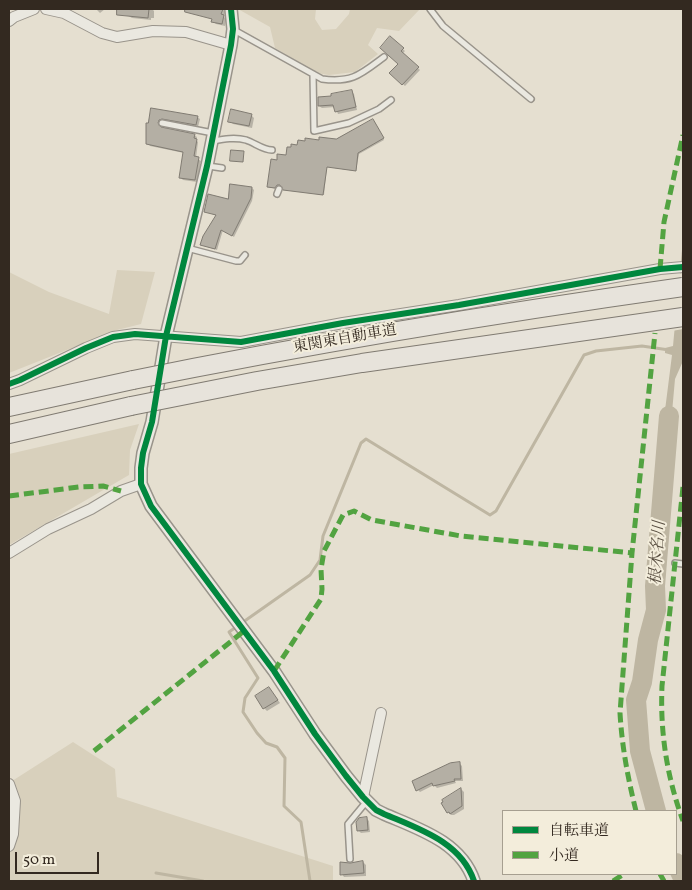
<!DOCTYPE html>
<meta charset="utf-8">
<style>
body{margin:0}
#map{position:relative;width:692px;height:890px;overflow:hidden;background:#e5dfd0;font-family:Vollkorn,"Noto Serif JP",serif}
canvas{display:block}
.frame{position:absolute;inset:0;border:10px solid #332920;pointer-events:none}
.legend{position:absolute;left:502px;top:810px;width:175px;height:65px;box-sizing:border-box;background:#f3eddb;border:1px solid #a69f90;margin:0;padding:6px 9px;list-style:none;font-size:15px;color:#332920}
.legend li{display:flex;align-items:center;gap:10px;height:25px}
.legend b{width:25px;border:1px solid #a69f90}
.scale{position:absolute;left:15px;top:852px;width:84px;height:22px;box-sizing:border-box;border:2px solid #332920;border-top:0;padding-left:6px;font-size:15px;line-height:18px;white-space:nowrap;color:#332920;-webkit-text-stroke:4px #f3eddb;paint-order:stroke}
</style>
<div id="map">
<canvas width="692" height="890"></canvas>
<div class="frame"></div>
<ul class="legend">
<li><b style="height:6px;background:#00873e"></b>自転車道</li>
<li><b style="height:6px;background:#52a341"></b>小道</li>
</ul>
<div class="scale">50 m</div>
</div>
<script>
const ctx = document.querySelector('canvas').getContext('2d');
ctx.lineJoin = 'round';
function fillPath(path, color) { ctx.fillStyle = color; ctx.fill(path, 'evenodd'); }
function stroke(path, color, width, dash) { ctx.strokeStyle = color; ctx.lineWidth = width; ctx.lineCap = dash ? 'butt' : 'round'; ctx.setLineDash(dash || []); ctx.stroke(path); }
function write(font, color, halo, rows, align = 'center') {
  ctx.font = font + ' Vollkorn,"Noto Serif JP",serif'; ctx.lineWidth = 4; ctx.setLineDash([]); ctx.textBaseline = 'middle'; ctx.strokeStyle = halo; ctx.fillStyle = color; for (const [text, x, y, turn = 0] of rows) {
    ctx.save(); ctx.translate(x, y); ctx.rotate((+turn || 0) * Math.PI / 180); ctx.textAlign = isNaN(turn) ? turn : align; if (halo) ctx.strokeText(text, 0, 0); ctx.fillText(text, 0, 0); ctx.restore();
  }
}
fillPath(new Path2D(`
 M238,9H316L315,19L322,30L336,29L349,14L350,9H420L399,31L377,28L368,45L378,54L355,72L329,75L317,73L275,48L270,27Z
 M117,270L155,272L141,324L117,330L9,373V272L49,292L109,314Z
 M139,424L130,450L129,475L9,545V454Z
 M73,742L115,769L117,797L333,866V881H9V783Z`), '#d8d0bc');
fillPath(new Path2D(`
 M683,239V361L675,379L669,446L662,434L672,355L665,353V348L673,346Z`), '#beb6a2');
fillPath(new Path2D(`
 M683,273V329L672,331L677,274Z`), '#e5dfd0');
fillPath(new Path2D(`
 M96,9H105L100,13Z
 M123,9H152L154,11V18H151V20L132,18L122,12Z
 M212,9H223L225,12L224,17L226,19L225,26L216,24L213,21L211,18Z
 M390,38L405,51L402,54L420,70L405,86L391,73L399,64Z
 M351,91L354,94L357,110L338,114L335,107L322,108L319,106L333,97Z
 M152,110L197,117L200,119L198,127L166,120L160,124V128L194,135L197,137L196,140L198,142L196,158L201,161L197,182L183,180L180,177L184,153L150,146L148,143Z
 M251,115L254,118L252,128L233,124L230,121Z
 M374,121L384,140L359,154L356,171L327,167L324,195L286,190L282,185L278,186L276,189L268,187L278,161L287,157L298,146L336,140Z
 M252,188L254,190L252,201L234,237L223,230L217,250L204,246L202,244L217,216L205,211Z
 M269,688L280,703L267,711L264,708Z
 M460,764L462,766L463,781H455L456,783L437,788L434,785L420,792L418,790Z
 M461,789L464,792V809L454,815H451L443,800Z
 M366,818L369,821L370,832L361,833L358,830Z
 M363,862L366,865V876L344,877L342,874Z`), '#0003');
stroke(new Path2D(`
 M156,873L203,881
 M310,881L301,822L284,806L285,758L277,747L266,743L257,733L243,712L245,698L258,678L229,632L310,575L320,560L323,536L361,443L366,439L490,515L496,511L584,355L596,351L642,346L669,350`), '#beb6a2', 3);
stroke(new Path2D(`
 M656,811L640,751L636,700L642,682L648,640L656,610L655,586L669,416
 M676,863L683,878`), '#beb6a2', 20);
const building = new Path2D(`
 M117,9H149L148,18L117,15Z
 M185,9H223L221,14L224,15L222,24L211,22L212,19L185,12Z
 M390,36L404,48L401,51L419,67L402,85L389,73L398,64L380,48Z
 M352,90L356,107L335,112L333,105L318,106V97L331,96V94Z
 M151,108L198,116L196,125L162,119L159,120L158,123L161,127L195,134L194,138L197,139L194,156L199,157L195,180L179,178L183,152L146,144V123H148Z
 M231,109L252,114L249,126L228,122Z
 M373,119L384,138L358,153L356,171L327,167L323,195L283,190L280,185H277L275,188L267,187L271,159L277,160V154L286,155L287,147H291V144L297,145L298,140L305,141V138L319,140V137L336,139Z
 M231,150L244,151L243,162L230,161Z
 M230,184L252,187L251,198L232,236L221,230L215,249L200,245L203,236L216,215L204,212L208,194L228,199Z
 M269,687L278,700L263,709L255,696Z
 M460,762L461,779H454L455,781L433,786L432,783L416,791L412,781L450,763Z
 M461,788L462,806L450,814L449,812L447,813L441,803L443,802L442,800Z
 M367,817L368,830L357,831L356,822L359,818Z
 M363,861L364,873L340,875V862L350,863Z`);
fillPath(building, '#b4afa4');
stroke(building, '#807b72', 1);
const service = new Path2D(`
 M430,9L443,26L531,99
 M234,30L322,79C353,83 361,74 384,57
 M313,74L314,131L349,123L379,109L391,100
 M162,123L213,133
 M213,141C224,139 235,137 246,140C255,143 263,150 272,150
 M208,166L222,168
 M277,194L279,189
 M187,248L236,261H240L245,255
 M675,563L683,564
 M350,859L348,824L367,801`);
const minor = new Path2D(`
 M46,9L64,13L102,33L117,37L153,31L186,32L231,45
 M9,21L14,17L34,9
 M9,384L20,380L86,348L113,337L135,334L241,342L343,323L459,305L660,269L683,267
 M9,553L48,529L91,509L121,491L141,484
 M9,784L15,801L13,834L9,846
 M363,797L381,713`);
const tertiary = new Path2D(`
 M231,9L233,29L231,45L207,166L166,336L152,422L143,453L141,468V484L151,506L274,671L315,734L346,776L363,797L376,810L384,814C419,829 461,842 474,881`);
const motorway = new Path2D(`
 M9,407L133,380
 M9,434L131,406`);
stroke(service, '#99948b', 8);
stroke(minor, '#99948b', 12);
stroke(tertiary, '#99948b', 14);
stroke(motorway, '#807b72', 20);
stroke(service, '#eae8e0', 5);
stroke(minor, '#eae8e0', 10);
stroke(tertiary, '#eae8e0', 11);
stroke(motorway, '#e7e3db', 18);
const motorwayBridge = new Path2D(`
 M133,380C315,343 499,313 683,287
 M131,406L257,381L362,363L683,317`);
stroke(motorwayBridge, '#807b72', 20, []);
stroke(motorwayBridge, '#e7e3db', 18);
stroke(new Path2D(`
 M660,269L664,222L683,135
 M683,487L662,686C660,733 667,777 683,821
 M9,496L79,487L103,486L121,491
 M274,671L321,599L322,589L321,569L324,551L343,515L354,511L372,520L461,536L632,553
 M94,751L244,631
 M636,811C628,779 622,747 620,713L632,553L655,333
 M660,874L664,881
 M613,881L624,874`), '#52a341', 5, [10, 5]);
stroke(new Path2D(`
 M231,9L233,29L231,45L207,166L166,336L152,422L143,453L141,468V484L151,506L274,671L315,734L346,776L363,797L376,810L384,814C419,829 461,842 474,881
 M9,384L20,380L86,348L113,337L135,334L241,342L343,323L459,305L660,269L683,267`), '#00873e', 6);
write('15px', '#332920', '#f3eddb', [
 ["東関東自動車道",345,340,-10]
]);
write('italic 16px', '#584e41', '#f3eddb', [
 ["根木名川",659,553,-86]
]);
</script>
